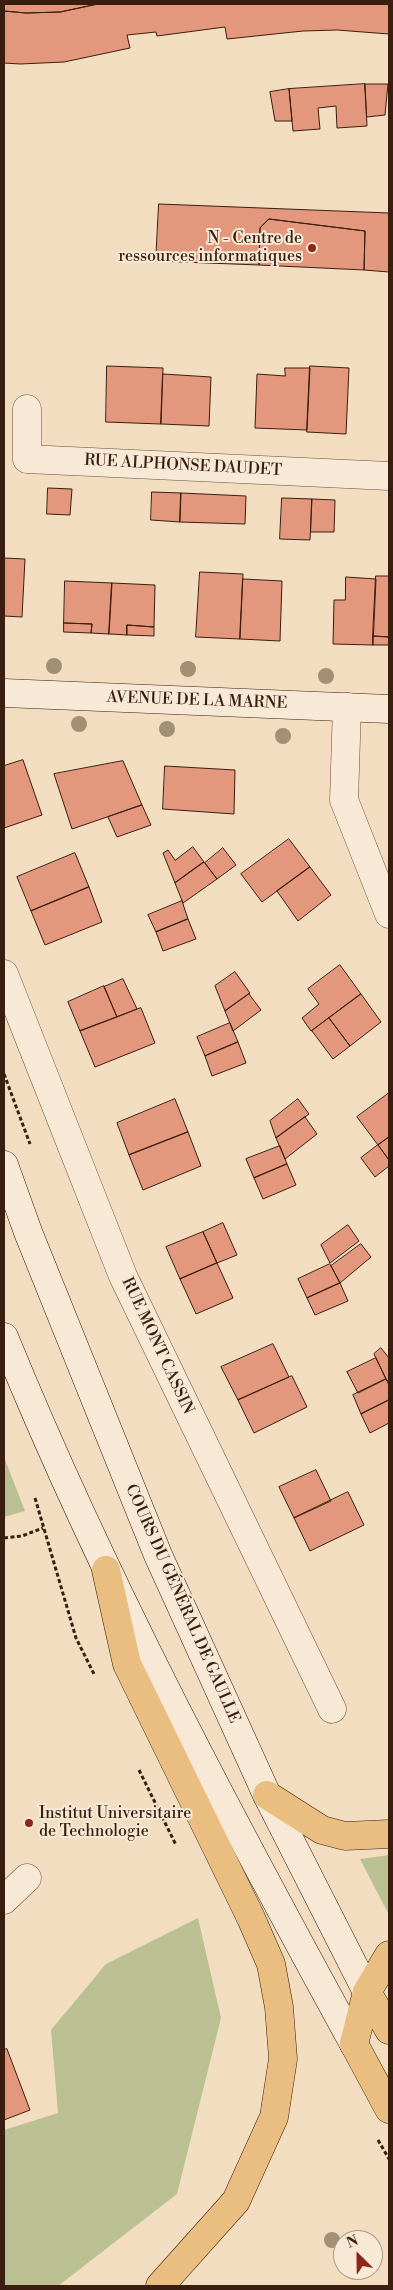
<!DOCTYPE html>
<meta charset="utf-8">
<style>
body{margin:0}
#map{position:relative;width:393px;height:2290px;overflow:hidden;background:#f2ddc0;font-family:"Libre Bodoni",serif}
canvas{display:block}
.frame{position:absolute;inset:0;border:5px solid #3a1e0f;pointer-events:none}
.north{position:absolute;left:333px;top:2230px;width:50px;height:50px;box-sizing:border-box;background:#f7e9d6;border:1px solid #ab9886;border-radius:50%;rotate:337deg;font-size:14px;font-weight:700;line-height:20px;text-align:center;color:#3a1e0f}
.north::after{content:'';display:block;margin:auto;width:18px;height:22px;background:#8f2418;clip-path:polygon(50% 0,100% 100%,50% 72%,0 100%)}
</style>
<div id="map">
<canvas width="393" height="2290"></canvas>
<div class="frame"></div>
<div class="north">N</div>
</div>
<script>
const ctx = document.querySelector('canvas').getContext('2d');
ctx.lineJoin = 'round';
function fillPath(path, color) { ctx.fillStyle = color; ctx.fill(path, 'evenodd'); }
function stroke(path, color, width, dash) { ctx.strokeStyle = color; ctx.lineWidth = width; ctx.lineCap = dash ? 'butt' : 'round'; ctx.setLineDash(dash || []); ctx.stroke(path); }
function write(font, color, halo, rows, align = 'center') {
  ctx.font = font + ' "Libre Bodoni",serif'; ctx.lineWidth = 4; ctx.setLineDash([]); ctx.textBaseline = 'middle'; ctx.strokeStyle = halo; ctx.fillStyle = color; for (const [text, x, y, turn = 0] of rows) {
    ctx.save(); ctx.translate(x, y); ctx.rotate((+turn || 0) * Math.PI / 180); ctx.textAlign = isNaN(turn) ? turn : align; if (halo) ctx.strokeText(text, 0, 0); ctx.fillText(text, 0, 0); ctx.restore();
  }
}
fillPath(new Path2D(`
 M4,1457L25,1511L4,1517Z
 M389,1855V1915L360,1859Z
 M198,1918L221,2018L177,2194L58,2286H4V2130L58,2113L51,2030L106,1964Z`), '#bbc092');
const building = new Path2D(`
 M4,4H98L60,12L26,13L4,11Z
 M98,4H389V34L337,30L303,31L227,39L225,27L157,36L156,32L127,35L130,48L64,62L20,64L4,63V11L26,13L60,12Z
 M365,84L367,126L337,128L336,106L318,108L320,129L293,131L289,89Z
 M365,84H388L385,115L367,117Z
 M289,89L292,121H275L270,92Z
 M159,204L389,213V272L364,270L365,231L269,219L260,228L259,265L156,261Z
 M269,219L365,231L364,270L259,265L260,228Z
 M107,366L163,368L161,424L106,422Z
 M310,366L349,368L346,434L307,432Z
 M285,368H310L307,430L255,428L257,374L285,376Z
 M163,374L211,377L209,426L161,424Z
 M48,488L72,489L70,515L47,514Z
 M152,492L181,493L180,522L151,520Z
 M181,493L246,496L245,524L180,522Z
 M282,498L312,499L310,540L280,539Z
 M312,499L335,500L334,532H311Z
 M4,558L25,559L22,617L4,616Z
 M200,572L243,574L240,639L196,637Z
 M376,576H389V637L373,636Z
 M346,577L376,579L373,645L333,644L334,600H345Z
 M243,579L282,581L280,641L240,639Z
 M65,581L112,583L109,634L91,633L92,624L64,623Z
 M112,583L155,585L154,627L127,625V635L109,634Z
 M64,623L92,624L91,633L64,632Z
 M127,625L154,627V636L127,635Z
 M373,636L389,637V645H373Z
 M23,760L42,815L4,828V766Z
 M123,761L142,805L72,829L54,774Z
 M165,766L235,770L234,814L163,809Z
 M142,805L151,825L117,837L108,817Z
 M289,839L310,867L262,902L241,874Z
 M193,847L204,862L175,883L163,853L168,850L175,860Z
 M223,848L236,865L217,879L205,863Z
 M75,853L89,887L31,911L17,877Z
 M204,862L217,879L183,903L175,883Z
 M310,867L331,895L298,921L277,891Z
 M89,887L102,922L45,945L31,911Z
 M182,901L188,919L156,932L148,915Z
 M188,919L196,939L163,951L156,932Z
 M340,965L361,994L311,1031L302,1018L319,1004L308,989Z
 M235,972L250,993L225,1011L215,986Z
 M123,979L137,1009L117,1017L104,987Z
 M104,986L117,1017L80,1031L68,1002Z
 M249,994L261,1010L233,1031L225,1011Z
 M361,994L381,1022L350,1046L329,1018Z
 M141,1008L155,1043L95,1067L80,1031Z
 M329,1018L350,1046L333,1059L312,1031Z
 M230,1023L238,1042L205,1056L197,1037Z
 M238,1042L246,1063L212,1076L205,1056Z
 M389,1093V1137L378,1145L357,1117Z
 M175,1099L188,1132L129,1155L117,1123Z
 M298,1099L309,1114L276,1138L270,1121Z
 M305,1117L317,1134L285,1159L276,1138Z
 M188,1132L201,1166L143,1190L129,1155Z
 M389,1137V1160L378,1145Z
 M378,1145L389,1160V1166L375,1177L361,1158Z
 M280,1146L287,1164L254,1178L246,1159Z
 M287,1164L296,1185L263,1199L254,1178Z
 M223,1223L237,1255L217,1263L203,1232Z
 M348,1225L359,1241L330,1263L321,1245Z
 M203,1232L217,1263L180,1279L166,1247Z
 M361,1244L371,1257L340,1283L331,1266Z
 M217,1263L233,1298L196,1314L180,1279Z
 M330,1264L340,1283L307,1298L298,1279Z
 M340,1283L348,1301L315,1315L307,1298Z
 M273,1344L289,1377L238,1400L221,1367Z
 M381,1348L389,1358V1380L387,1381L374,1354Z
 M376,1358L386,1379L358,1393L347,1372Z
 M292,1376L307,1407L254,1433L238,1400Z
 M386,1379L389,1385V1400L361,1414L353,1395Z
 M389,1400V1423L370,1433L361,1414Z
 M316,1470L331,1501L294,1518L279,1487Z
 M348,1492L364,1525L310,1551L294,1518Z
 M7,2049L30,2110L4,2120V2050Z`);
fillPath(building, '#e3977d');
stroke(building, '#3a1e0f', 1);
const street = new Path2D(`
 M27,409V459L389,476
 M347,707L344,800L389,914
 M4,974L123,1276L332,1709
 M4,1900L27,1878`);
const secondary = new Path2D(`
 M4,693L389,709
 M4,1165L28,1232L158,1555L267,1795L367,1992
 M4,1337C103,1580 228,1814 354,2044`);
const primary = new Path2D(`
 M367,1992L389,2030
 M354,2044L389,2109`);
const highway = new Path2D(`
 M106,1570L127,1664L251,1918L271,1964L279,2007L283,2059L274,2117L236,2201L160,2286
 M267,1795L322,1830L345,1836L389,1834
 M354,2044L367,1992L389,1955`);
stroke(street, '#684e3b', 29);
stroke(secondary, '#3a1e0f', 29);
stroke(primary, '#3a1e0f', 29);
stroke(highway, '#3a1e0f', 29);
stroke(new Path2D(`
 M4,1074L30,1144
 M35,1498L76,1638L94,1674
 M4,1538L22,1536L43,1528
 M139,1770L176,1845
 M378,2140L389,2159`), '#3a1e0f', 3, [4, 2.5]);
stroke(street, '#f7e9d6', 28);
stroke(secondary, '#f7e9d6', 28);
stroke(primary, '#e9be80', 28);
stroke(highway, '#e9be80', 28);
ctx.fillStyle = '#a28f74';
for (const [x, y] of [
 [54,666],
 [188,669],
 [326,676],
 [79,724],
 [167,729],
 [283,736],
 [332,2240]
]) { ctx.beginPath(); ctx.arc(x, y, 8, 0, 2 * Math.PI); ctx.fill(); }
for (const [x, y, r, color] of [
 [312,248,5,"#8f2418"],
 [29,1823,5,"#8f2418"]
]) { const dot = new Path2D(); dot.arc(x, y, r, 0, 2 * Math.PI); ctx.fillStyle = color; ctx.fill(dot); stroke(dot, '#f7e9d6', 2); }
write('16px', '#3a1e0f', '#f7e9d6', [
 ["N - Centre de",302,239],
 ["ressources informatiques",302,257],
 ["Institut Universitaire",39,1814,"left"],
 ["de Technologie",39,1832,"left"]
], 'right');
write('16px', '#3a1e0f', '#f7e9d6', [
 ["RUE ALPHONSE DAUDET",183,466,3],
 ["AVENUE DE LA MARNE",197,701,2],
 ["RUE MONT CASSIN",157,1346,65],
 ["COURS DU GÉNÉRAL DE GAULLE",182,1604,66]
]);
</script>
